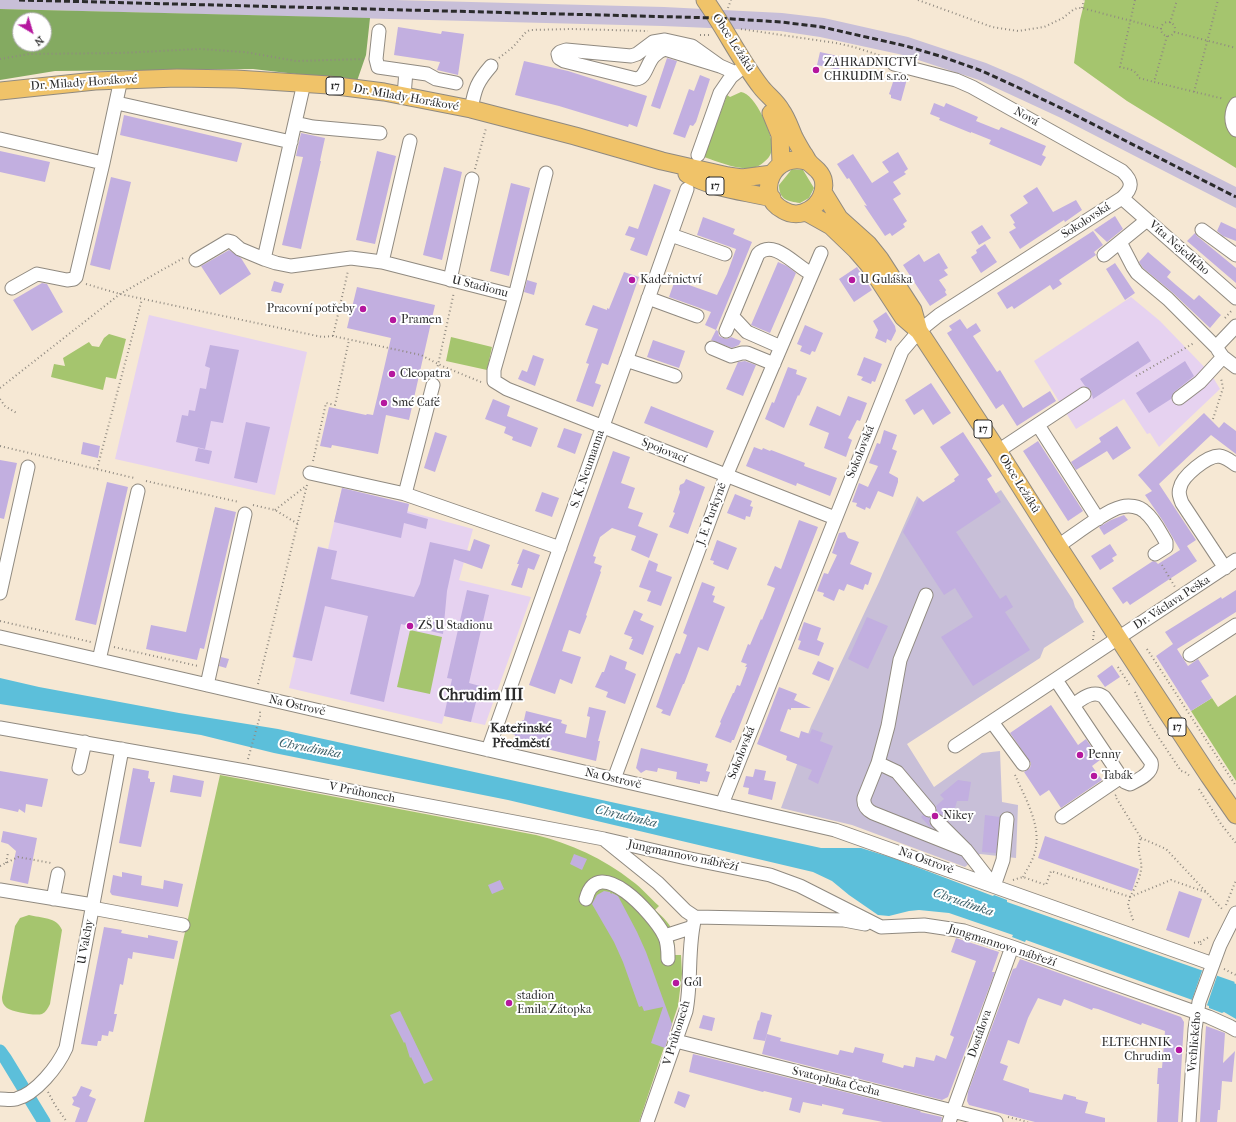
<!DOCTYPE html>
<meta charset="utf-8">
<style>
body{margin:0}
#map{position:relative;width:1236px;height:1122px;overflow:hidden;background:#f6e8d4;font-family:"IM FELL French Canon",serif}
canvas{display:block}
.north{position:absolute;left:12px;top:12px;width:40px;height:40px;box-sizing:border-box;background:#fff;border:1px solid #aaa;border-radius:50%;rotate:142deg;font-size:11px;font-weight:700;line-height:16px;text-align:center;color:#2b2b2b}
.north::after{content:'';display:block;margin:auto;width:14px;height:18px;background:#b5179e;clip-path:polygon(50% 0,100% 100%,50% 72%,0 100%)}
</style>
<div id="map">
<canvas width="1236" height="1122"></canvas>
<div class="north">N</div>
</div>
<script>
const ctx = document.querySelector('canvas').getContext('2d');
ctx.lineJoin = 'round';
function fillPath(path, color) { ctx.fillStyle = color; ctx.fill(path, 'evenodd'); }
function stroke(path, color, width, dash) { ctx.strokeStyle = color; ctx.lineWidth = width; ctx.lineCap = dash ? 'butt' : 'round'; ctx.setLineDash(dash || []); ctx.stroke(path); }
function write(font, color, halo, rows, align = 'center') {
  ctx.font = font + ' "IM FELL French Canon",serif'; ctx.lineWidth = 4; ctx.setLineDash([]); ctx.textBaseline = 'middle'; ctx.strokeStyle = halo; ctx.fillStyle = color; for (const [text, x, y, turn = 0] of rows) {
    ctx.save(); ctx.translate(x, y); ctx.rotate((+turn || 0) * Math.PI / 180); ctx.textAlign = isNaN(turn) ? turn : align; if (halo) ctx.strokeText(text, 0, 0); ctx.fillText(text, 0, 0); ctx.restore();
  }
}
fillPath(new Path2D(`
 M1131,297L1160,321L1211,374L1220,389L1159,447L1150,433L1147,434L1124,399L1076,429L1034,361Z
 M149,315L307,352L275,495L115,459Z
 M342,488L409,504L407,511L473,529L459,580L531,597L485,725L444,716L442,724L289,688L296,658L292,657L318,546L328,549Z`), '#e6d2f0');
fillPath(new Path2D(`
 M0,0H394L664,7L782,13L824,18L908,37L986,63L1021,78L1236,187V208L1061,118L979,80L903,55L820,37L780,31L663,26L0,9Z
 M1001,490L1073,600L1075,607L1084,622L1044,648L1040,658L907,744L934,787L982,753L1000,751L1002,802L1018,805L1016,858L980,854L965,867L852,825L781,808L811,726L879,582L917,496L946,525Z`), '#c8bfd8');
fillPath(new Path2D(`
 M1085,0H1236V168L1127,101L1074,63L1080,20Z
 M741,92C755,93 774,136 772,149C771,155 768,159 764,162C761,165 757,167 753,168C737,170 719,162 704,157L727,95L730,97Z
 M792,169L803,170L814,188L809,198L800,203C788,201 779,200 779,185Z
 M109,334L126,339L116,379L106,377L103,390L51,377L54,364L65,366L63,358L89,342L92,346L99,347L104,338Z
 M451,337L492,347L487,370L446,361Z
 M410,630L442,637L430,694L397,687Z
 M1236,695V781L1191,711L1212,698L1218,707Z
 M220,775L536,835C571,844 603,858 632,881C642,888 650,898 659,906L655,910C674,927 674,930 675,955H681L682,974L678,1006L639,1122H144L183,941Z
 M29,915C41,918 57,917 62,930L50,1004C48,1008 46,1012 42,1014C35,1016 13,1012 7,1008C3,1005 2,1001 2,997L15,926L20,918Z`), '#a5c56e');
fillPath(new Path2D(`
 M0,9L370,18L366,55L357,81L253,69L55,71L0,80ZM20,20H44V44H20Z`), '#84aa61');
fillPath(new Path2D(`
 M0,678L39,687L179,713L278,729L821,848H861L893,858L993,896L994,895L1007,900V902L1235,982L1234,983L1236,984V1019L1224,1012L1222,1013L1209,1008V1006L1026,940L1025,942L1012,937L1013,935L949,913L919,910L909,911L889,916L878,915L849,895L832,881L813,872L508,800L274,753L201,735L0,704Z`), '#5cbfda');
fillPath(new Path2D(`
 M1202,971L1217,976L1207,1005L1192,1000Z`), '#f6e8d4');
stroke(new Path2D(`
 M0,1051L5,1058L44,1122`), '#5cbfda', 13);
fillPath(new Path2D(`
 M398,27L441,34L442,31L464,34L458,75L437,70L440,62L394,55Z
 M820,52L842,57L839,70L817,65Z
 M667,58L677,61L660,109L651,106Z
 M524,61L568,71L647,96L637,127L629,124L628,127L559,106L515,95Z
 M700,75L710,79L696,122L693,126L690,125L685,138L673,134L689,89L694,91Z
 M895,76L907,79L901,101L891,98V95L889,94Z
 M934,103L944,107L946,103L978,117L976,121L996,129L999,130L1001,127L1046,146L1042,155L1046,157L1041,166L989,144L991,140L971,132V133L939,120L940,118L930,114Z
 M124,115L242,143L237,162L120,135Z
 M301,133L325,138L320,161H321L301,249L282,245L303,157L296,156Z
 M0,151L50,162L45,182L0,172Z
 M377,151L396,156L375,244L356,240Z
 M898,152L908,169L904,172L906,174L893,182L901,194L893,199L907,221L903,224L905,227L892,236L890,233L885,236L864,205L867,206L849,178L847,179L837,164L853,154L872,183L889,172L882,162Z
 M444,167L462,172L442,260L423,255Z
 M111,177L131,182L110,270L90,265Z
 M511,183L530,188L509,276L490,271Z
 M654,184L671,190L647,256L630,250L635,238L625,235L629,226L638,229Z
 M1037,187L1053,212L1076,200L1082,210L1065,222L1064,220L1020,249L1009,232L1016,228L1013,224L1015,223L1010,215L1028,203L1023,196Z
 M1115,216L1123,229L1107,242L1094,230Z
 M703,217L735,229L733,234L752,242L716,330L718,331L719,336L723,338L727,339L731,337L741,341L739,345L732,348L711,340L716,330L705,325L711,312L669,297L675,280L717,295L727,274L736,249L697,235Z
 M1221,222L1236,229V241L1223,236L1217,231Z
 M982,225L991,238L979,245L971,232Z
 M1093,231L1103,245L1094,252L1096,255L1059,280L1062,284L1053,290L1050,285L1014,309L1012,306L1007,309L997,293Z
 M1195,233L1197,236L1236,268V283L1187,241Z
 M985,244L997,262L981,273L971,257L977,253L976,250Z
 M229,250L241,258L251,274L220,295L201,266Z
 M1148,252L1171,272L1167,277L1176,285L1194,300L1199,295L1221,315L1210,328L1173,293L1143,268L1139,262Z
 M939,253L948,268L944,270L948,275L939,280L946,290L945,292L947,295L930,306L903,265L919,254L924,262Z
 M778,262L787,266L796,273L770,333L751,325Z
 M1115,263L1135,293L1125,300L1106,269Z
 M857,267L872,290L854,302L839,279Z
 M624,272L639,277L608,365L602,363L595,383L601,385L593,407L576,401L589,364L586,363L598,329L585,325L593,305L607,310V308L609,309Z
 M527,280L537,283L534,295L524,292Z
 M274,281L284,284L281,293L271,291Z
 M42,283L47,284L63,312L32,331L13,300Z
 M357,287L435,305L409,420L386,415L378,454L332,445L331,448L320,446L329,407L366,415L367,414L373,415L379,390L391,338L347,328Z
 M886,312L895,326L896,331L891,341L887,339L886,343L875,338L878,330L873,321Z
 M960,319L967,329L976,323L981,331L973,336L997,372L1000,370L1023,408L1050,391L1056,401L1017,426L1003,404L996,409L947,333L952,330L949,326Z
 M805,325L823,333L815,352L812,351L810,355L800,351L802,346L797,344Z
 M653,340L685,351L679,368L647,357Z
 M1138,341L1151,361L1093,399L1091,390L1085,386L1080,379Z
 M210,345L239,350L223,423L211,421L205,449L176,442L182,415L188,416L189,410L195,411L200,388L206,389L210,368L205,366Z
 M533,355L544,359L535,386L518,379L522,370L527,372Z
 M864,357L882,364L875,382L872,381L871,384L861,380L863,377L857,375Z
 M745,361L756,365L743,396L726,389L738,362Z
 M1185,361L1194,376L1174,392L1171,399L1149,413L1136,393Z
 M788,367L797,370L796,374L807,378L799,396L798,395L784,428L765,419L772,402L774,403Z
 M931,383L951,413L933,425L923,409L914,415L905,400Z
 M848,396L867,403L860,421L857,420L848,438L852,440L846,457L824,448L829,433L809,425L817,406L840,416Z
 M493,399L510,406L507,416L538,428L531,447L512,440L513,437L504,433L506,427L485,419Z
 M651,406L714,431L707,448L644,423Z
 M1204,413L1219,428L1224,422L1236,431V454L1211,435L1159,484L1196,540L1187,546L1197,561L1130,605L1127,601L1123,604L1112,588L1153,561L1156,562L1158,564L1180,550L1163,521L1145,495L1152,491L1138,475Z
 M246,422L270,427L257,483L234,478Z
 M1117,426L1131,448L1113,460L1107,451L1076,470L1071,462L1101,442L1099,438Z
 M564,428L582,434L575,454L557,447Z
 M884,430L897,435L892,449L897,451L889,473L898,478V482L893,497L878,491L870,509L866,507L865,510L856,506L857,503L852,502L859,483L868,487L878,466L869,463L877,443L880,444Z
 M435,432L447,436L435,472L424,468Z
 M963,432L992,476L987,479L1001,502L956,532L1000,599L1006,595L1013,607L1005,612L1030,650L973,686L941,637L973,617L955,588L944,595L903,532L919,498L923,502L955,481L954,479L959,475L940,447Z
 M1038,441L1083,511L1068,521L1023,451Z
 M83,442L100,446L98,458L81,454Z
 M754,447L762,450L763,448L770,451L771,450L805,463L804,466L837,478L830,496L797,483L796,486L746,466Z
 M198,448L212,451L209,464L195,461Z
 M613,451L630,457L621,483L635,488L628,508L643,513L638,526L658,534L649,558L631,550L636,536L612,528L600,537L593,556L596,557L594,563L602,566L600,571L601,572L586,615L587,616L580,634L569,630L562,651L581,657L572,684L560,679L555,694L529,685Z
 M0,460L17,463L4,519L0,518Z
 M686,479L705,487L688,534L669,527L675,513L673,512L680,492L679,489L680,485L684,483Z
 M107,482L128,487L96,625L75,620Z
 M342,488L409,504L407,513L428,519L426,529L404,523L401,538L334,522Z
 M542,492L559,498L552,517L535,511Z
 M735,494L752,501L750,506L753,507L750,517L746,516L745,520L727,513Z
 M215,507L236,512L204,649L200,648L197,660L146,649L151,625L186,632Z
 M1124,515L1128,520L1104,535L1099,527L1111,520Z
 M799,520L818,527L734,740H732L731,743L715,737L721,723L720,722L733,693H734L737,685L740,686L747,667H745L747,664L741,662L748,644L750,645L761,619L762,620L775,588L767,585L775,566L781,569Z
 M845,532L848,538L859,542L850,564L872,573L868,585L865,584L863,590L847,584L844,591L839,589L834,601L823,596L824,593L817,591L824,573L828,574L837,555L832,553L839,533Z
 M474,539L490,545L482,569L454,559L447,591L443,634L401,624L384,702L350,694L368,616L325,606L312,661L293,657L318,547L337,551L331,579L414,597L420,584L430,542L470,551Z
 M717,540L737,548L728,570L713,564L714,561L710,560Z
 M1110,544L1117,555L1112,558L1114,561L1100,570L1091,556Z
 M523,549L540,555L534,570L528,568L522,588L511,585L519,564H517Z
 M649,560L658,564L656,571L672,577L661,606L647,601L651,591L639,587Z
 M702,582L715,587L712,595L715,596L713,602L725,607L708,651L698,647L684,684H683L670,716L661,713L663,710L656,707L674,657L676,653L680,654L687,635L683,633Z
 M467,590L489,595L469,683L480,686L471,722L444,716L452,679L447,678Z
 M1236,590V612L1177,649L1188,666L1198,659L1209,676L1201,681L1212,698L1191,711L1156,656L1173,644L1165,632L1221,597L1222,599Z
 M634,610L643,614L640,620L654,626L643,655L629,649L633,639H631L632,637L624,634Z
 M867,617L888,626L868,669L848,659Z
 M804,622L821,628L817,640L824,643L819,656L798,649L801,641L798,640Z
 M610,655L627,662L625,669L636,674L625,704L606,697L608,692L595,687L602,672H604Z
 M221,657L229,659L226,668L219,666Z
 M818,661L834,668L829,681L812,674Z
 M1112,665L1120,677L1105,687L1097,676Z
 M779,687L797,694L794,700L811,708H791V710L788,709L780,731L799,738L801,731L810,734L812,729L823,733L820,741L833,746L818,784L808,779L812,770L786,760L787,756L757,744Z
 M1051,705L1078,745L1086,739L1100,760L1092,766L1102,780L1061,808L1049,790L1040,796L1024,772L1030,768L1031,763L1010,733Z
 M589,707L606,711L598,741H600L596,761L514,741L515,735L512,734L514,724L524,720L526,711L562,720L561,723L567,725L565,733L586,738L590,717L587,716Z
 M641,748L708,764L706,771L710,772L707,782L700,781V784L676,779L677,772L658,768L657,772L646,770L641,773L636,768Z
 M133,768L149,771L148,778L150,779V782H155L141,847L119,843Z
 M755,769L766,771L764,780L776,782L772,800L748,794L749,788L743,787L746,776L753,777Z
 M0,771L48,779L42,807L26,804L25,813L19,809L18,812L0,808Z
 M173,775L204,781L201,797L170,792Z
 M958,780L971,782L968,801H957L955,808L945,816L936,813L937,809L936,806L944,799L940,795Z
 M923,815L930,818L929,823L931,826L930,827L921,817Z
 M985,815L1000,817L996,853L982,852Z
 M3,831L37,838L28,884L10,880L16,851L8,844L1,842Z
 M1045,836L1139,869L1132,891L1038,858Z
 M574,854L587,859L582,870L570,864Z
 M122,872L142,876L141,885L163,889L164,880L183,884L178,907L112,895L110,892L113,875L122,877Z
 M500,880L504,889L492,894L488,885Z
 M604,891L610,892L611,894L612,893L618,896L637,932L646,952L672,1024L665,1048L651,1043L663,1007L644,1011L642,1006L639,1007L623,962L614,942L592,904L597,895Z
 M1179,891L1202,899L1189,938L1166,930Z
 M104,927L122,930L121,933L148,938V935L178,941L174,959L133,952L132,959L128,958L123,985L120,984L114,1014H117L113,1032L109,1031L108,1036L102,1035L101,1041H98L97,1046L81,1044Z
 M956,938L999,952L992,972H995L948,1097L942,1100L762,1054L767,1034L781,1038L780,1041L838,1055L840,1050L853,1053L855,1047L884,1054L882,1062L903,1068L904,1065L914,1067L916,1057L934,1061L936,1055L946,1059L954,1037L950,1035L976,961L951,952Z
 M1020,959L1181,1017L1184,1022L1178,1122H1157L1159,1084H1157L1158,1068H1162L1165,1031L1142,1023L1141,1025L1098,1009L1093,1008L1092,1010L1064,999L1061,1006L1038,998L1028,1018L1019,1044L1008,1040L1000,1063L1008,1066L1003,1080L1029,1089V1092L1062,1100L1064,1094L1076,1097V1099L1088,1102L1085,1113L1105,1118V1122H1035L969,1105L967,1101L968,1092L1013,969L1016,968Z
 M400,1011L433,1080L424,1084L411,1057L410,1058L405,1042L404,1043L390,1015Z
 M761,1012L772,1015L765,1041L753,1039L758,1020L759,1021Z
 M703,1015L715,1018L712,1031L699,1028Z
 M1206,1026L1225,1033L1223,1063L1235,1051L1232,1082L1222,1081L1220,1110H1218L1217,1122H1200Z
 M693,1054L921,1111L920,1112L942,1117L941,1122H883L842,1114L844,1109L822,1104V1106L803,1102L800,1113L789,1110L792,1098L764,1091L763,1092L689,1072Z
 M81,1086L92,1090L89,1096L96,1099L87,1122H75L80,1108L72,1105L74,1101L72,1097L76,1096Z
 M678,1091L690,1095L685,1108L674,1103Z`), '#c2afe0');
const minor = new Path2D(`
 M379,31L376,59L378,67L427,74L436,79L456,83
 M720,66L665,49C645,55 649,78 636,79L564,61L559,58L558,54L560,52L566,50L631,56L637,54L653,42L665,40L692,46L720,66L736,73
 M404,96L406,71
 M117,103L291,142
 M1236,104C1231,111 1230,123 1236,130
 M471,109C475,88 477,82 491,66
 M295,123L313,127L380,133
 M0,139L103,163
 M698,155L720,93L731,77L742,68
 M1122,198L1236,298
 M1202,230L1236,255
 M671,235L725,254
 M1120,242L1133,267L1137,273L1168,299L1216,347L1236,326
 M1104,255L1147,220
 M264,259L276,263L291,266L351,258L382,262L515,296L494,370V381L507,389L835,518
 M196,260L228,241L232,242L240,249L264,259L304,83
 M382,262L410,141
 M450,280L472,179
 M12,288L37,274L67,280L74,279L76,277L103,163L121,79
 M515,296L546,173
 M648,298L697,316
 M732,316L747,332L781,347
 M726,331L758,254C774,238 796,267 812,274
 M712,348L731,356L742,353H747L774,364
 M1218,350L1223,357L1236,367
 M626,360L675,376
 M433,385L405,494L560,548
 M1179,398L1200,382L1223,357
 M1038,425L1098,519
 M998,451L1084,394
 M310,473L405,494
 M1058,546C1072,537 1106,510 1121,507C1129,505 1139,506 1145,512C1154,519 1160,532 1166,542V547L1155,554
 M1225,568L1182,503C1180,498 1178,493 1180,488C1182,476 1207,456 1219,456C1226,457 1231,461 1236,465
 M0,593L28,467
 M926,595L900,660L888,726L878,763L897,772L929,810
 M0,637L835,830L1213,964
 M1190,655L1236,625
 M99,660L138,491
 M1056,680L1121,777L1125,782L1130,784C1138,780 1154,773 1151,762L1104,697C1093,689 1082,699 1073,705
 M207,685L245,514
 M992,722L1023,764
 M0,728L245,771L604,839L686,858L770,875L800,886L881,927L924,925L964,931L1012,947L1209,1017L1229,1026L1236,1030
 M955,746L1236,560
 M488,750L687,189
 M878,763L864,798C863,805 867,810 873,813L966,850
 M79,768L85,742
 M614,779L726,476L821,253
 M722,804L902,351L919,331L939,315L1122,198C1133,188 1133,181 1122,171L972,87L956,80L894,64
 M1062,817L1121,777
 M937,821L966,850L994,886
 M606,841L658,883L686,911L695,917L844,920L865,924
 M994,886L1003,860L1007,819
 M0,890L93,905
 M53,899L58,874
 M586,899C598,852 654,915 664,935C668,942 668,951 668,959
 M92,908L183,925
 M665,936L693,927
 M676,1041L996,1122
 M0,1099C5,1099 11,1100 16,1099C36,1094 58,1066 66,1048L122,749
 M647,1122L686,1011C692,980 687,947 695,917
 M949,1122L1012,947
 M1189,1122L1195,1029L1199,1002L1220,945L1236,913`);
const major = new Path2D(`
 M705,0C725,28 740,60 761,87C767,95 776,101 781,110C787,118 790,128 794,137C797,143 800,148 803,153C805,155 806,158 808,161C813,168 820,169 823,179C826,191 820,204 809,210C801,215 791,215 783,210C753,195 774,149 809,162
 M0,91L95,81L177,78L236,79L329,85L384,92L471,109L575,136L662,161L728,176L742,178L772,174
 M771,113L780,135L781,164
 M687,174C714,189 743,191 772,198
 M823,192L839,218L868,244L880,259L913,310L919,331
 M806,212L831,226L856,250L869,265L903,317L919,331L998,451L1058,546L1132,659L1209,776L1236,815`);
stroke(minor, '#908a80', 15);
stroke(major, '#908a80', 19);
stroke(new Path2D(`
 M918,0L992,27L1018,31L1044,27L1063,18L1073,10L1077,8H1082L1162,29
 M1135,0L1120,67C1129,69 1135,69 1139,78L1154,82
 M728,8L731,0
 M1082,8L1084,0
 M1161 29a7 7 0 1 1 14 0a7 7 0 1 1-14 0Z
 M1170,23L1177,0
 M741,29L836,43L854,47L885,57
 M1174,32L1236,48
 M700,35H711
 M1167,36L1154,82L1224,99
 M499,58L513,47L526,32L530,30L572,29L648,31
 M0,59L29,54L121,53L199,49L245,52L296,61L365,59
 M1194,92L1218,0
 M475,169L486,128
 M86,284L120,294L322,337L333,336L421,355L442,366L481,382
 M1225,318L1233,309
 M333,336L348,271
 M436,374L454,292
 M1136,376L1194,343
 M0,388L120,294L185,257
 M0,399L5,406L18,414
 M1213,419L1223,388L1221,378
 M0,446L134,478
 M313,461L326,403L335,405L349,340
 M97,469L142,299
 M146,481L239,502
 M253,505L275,510L298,524
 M275,510L306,486
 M1162,565L1175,587
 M0,621L91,642
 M1093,640L1094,631
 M114,647L198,666
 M1147,649L1236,786
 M1118,667L1131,687
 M258,684L307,485
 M1135,692L1149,723L1181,771L1185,772L1191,777
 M248,759L260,716V709
 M1015,775C1025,798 1042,826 1035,852C1033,860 1027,869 1023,877
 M1199,789L1221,824L1236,843
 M1116,795L1115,796L1141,838C1135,851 1143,859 1141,870C1140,879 1134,889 1130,897
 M1141,838L1166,849L1223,910
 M6,863L8,853
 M0,866L18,857L51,863
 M1013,880L1023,877L1046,885L1051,871L1130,897L1128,905L1134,923
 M1130,897L1171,880L1208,893
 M1226,905L1236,880
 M1200,942L1209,937
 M1194,943L1200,942L1202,947
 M1224,969L1236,975
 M48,1092L55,1105L67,1122
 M1008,1117L1028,1122`), '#908a80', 2, [1, 3]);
stroke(minor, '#fff', 13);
stroke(major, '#f0c369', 17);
stroke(new Path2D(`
 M19,0L717,18L781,22L822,27L906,46L943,57L982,71L1017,87L1065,110L1236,197`), '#2b2b2b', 3, [6, 3]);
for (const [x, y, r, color] of [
 [816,70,4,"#b5179e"],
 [632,280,4,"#b5179e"],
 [852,280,4,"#b5179e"],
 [363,309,4,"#b5179e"],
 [393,320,4,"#b5179e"],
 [392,374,4,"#b5179e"],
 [384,403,4,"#b5179e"],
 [410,626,4,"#b5179e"],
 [1080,755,4,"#b5179e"],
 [1094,776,4,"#b5179e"],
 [935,816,4,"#b5179e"],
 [676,983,4,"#b5179e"],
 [509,1003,4,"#b5179e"],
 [1179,1050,4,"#b5179e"]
]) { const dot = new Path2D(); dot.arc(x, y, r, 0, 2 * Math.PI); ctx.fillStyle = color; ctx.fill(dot); stroke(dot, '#fff', 1.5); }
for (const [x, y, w] of [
 [335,86,18],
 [715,186,18],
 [983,429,18],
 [1177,727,18]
]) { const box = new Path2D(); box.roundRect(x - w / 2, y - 9, w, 18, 3); ctx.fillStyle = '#fff'; ctx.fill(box); stroke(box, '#2b2b2b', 1); }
write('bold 11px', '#2b2b2b', null, [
 ["17",335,86],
 ["17",715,186],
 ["17",983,429],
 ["17",1177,727]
]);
write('12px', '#2b2b2b', '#fff', [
 ["Obce Ležáků",733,43,57],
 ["Dr. Milady Horákové",84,83,-4],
 ["Dr. Milady Horákové",406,98,10],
 ["Nová",1026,117,29],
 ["Sokolovská",1086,221,-33],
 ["Víta Nejedlého",1179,248,41],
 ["U Stadionu",480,287,14],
 ["Spojovací",664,451,22],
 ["Sokolovská",861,452,-68],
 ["S. K. Neumanna",588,469,-71],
 ["Obce Ležáků",1019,484,58],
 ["J. E. Purkyně",712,514,-70],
 ["Dr. Václava Peška",1172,603,-33],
 ["Na Ostrově",297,706,13],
 ["Sokolovská",742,753,-69],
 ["Na Ostrově",613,779,13],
 ["V Průhonech",362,793,11],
 ["Jungmannovo nábřeží",683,856,12],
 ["Na Ostrově",926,861,20],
 ["U Valchy",86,942,-80],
 ["Jungmannovo nábřeží",1002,946,18],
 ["V Průhonech",677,1033,-73],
 ["Dostálova",980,1034,-71],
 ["Vrchlického",1195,1042,-85],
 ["Svatopluka Čecha",836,1082,14]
]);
write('12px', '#2b2b2b', '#fff', [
 ["ZAHRADNICTVÍ",824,63],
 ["CHRUDIM s.r.o.",824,77],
 ["Kadeřnictví",640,280],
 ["U Guláška",860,280],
 ["Pracovní potřeby",355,309,"right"],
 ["Pramen",401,320],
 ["Cleopatra",400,374],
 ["Smé Café",392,403],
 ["ZŠ U Stadionu",418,626],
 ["Penny",1088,755],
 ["Tabák",1102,776],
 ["Nikey",943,816],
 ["Gól",684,983],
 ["stadion",517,996],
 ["Emila Zátopka",517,1010],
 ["ELTECHNIK",1171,1043,"right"],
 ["Chrudim",1171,1057,"right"]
], 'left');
write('bold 13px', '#2b2b2b', '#fff', [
 ["Kateřinské",521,729],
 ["Předměstí",521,744]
]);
write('italic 13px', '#3c5f68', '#fff', [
 ["Chrudimka",310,749,11],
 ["Chrudimka",626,817,13],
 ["Chrudimka",963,903,19]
]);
write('bold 16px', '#2b2b2b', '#fff', [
 ["Chrudim III",481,696]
]);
</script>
